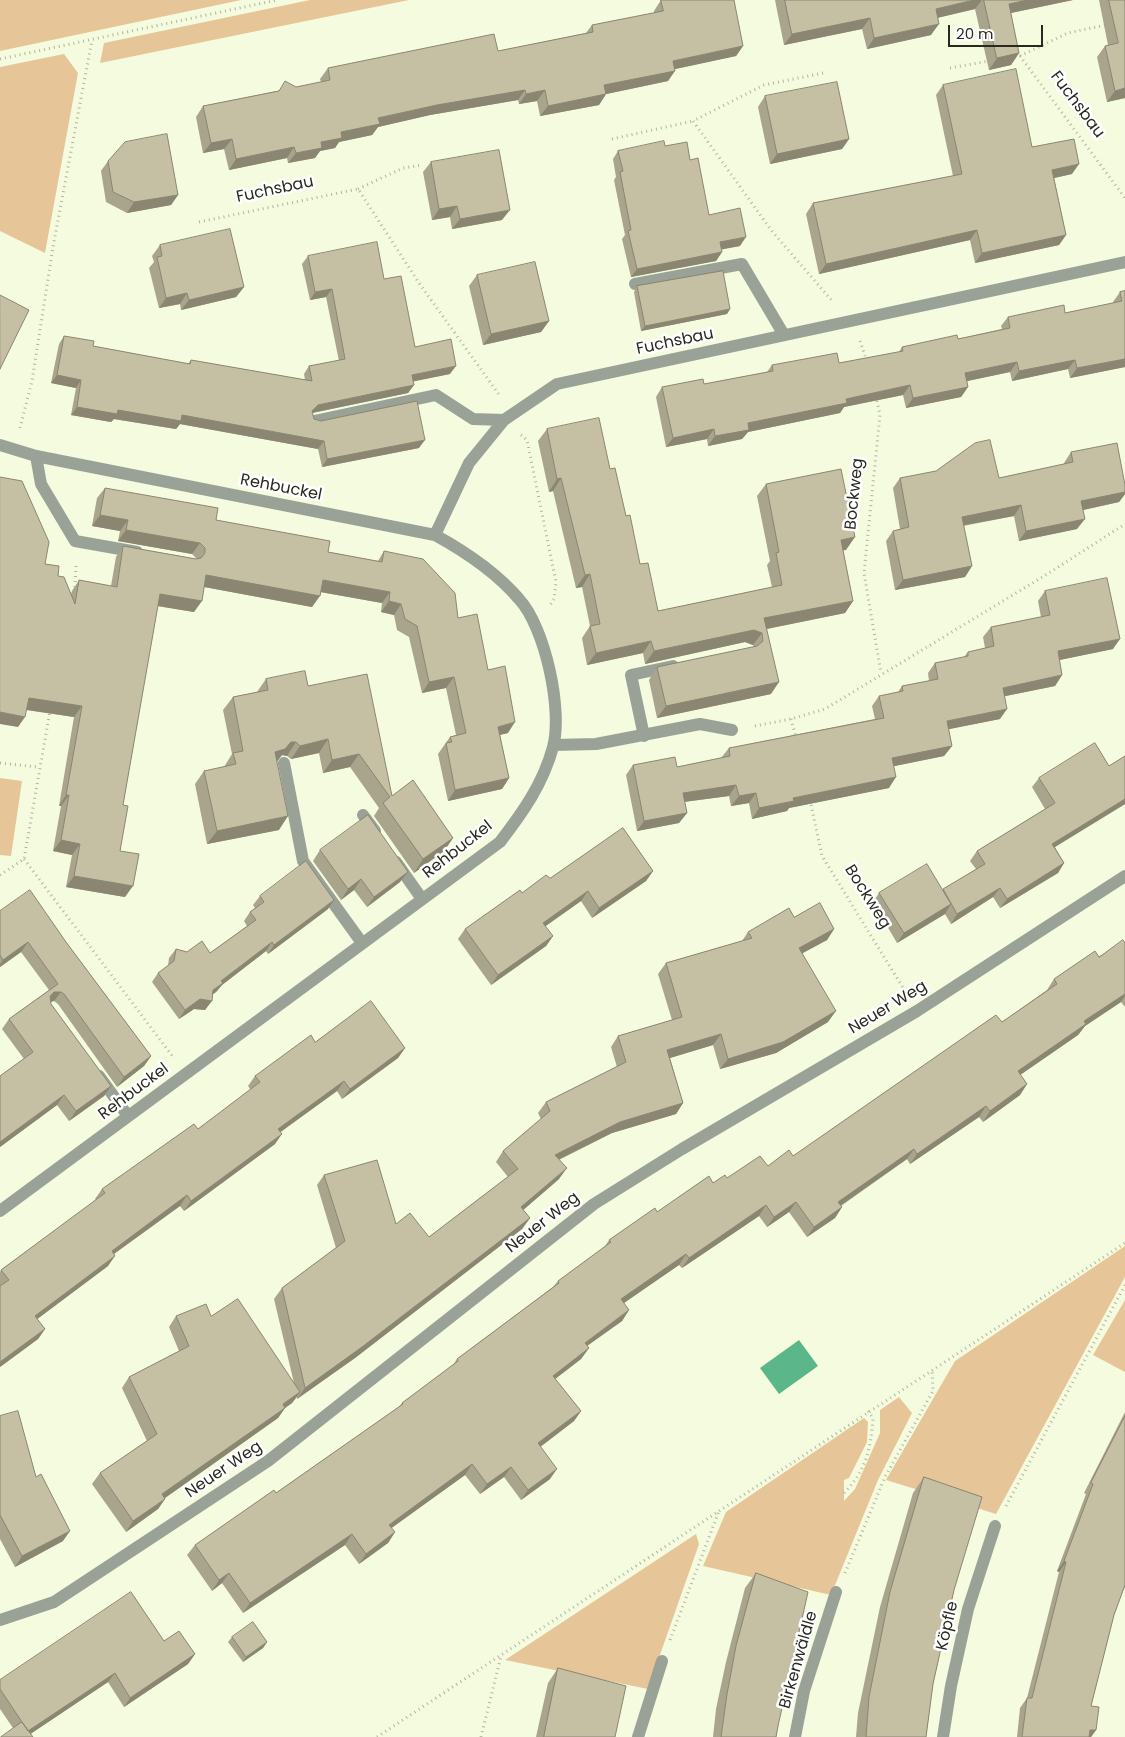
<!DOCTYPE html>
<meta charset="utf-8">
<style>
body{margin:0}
#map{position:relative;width:1125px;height:1737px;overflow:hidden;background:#f4fbde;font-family:Poppins,sans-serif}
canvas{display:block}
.scale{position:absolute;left:948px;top:25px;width:95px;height:22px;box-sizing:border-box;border:2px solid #282a1f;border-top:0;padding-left:6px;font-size:15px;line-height:18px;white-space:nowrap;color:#282a1f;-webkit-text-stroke:4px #fff;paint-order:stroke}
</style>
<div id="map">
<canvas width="1125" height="1737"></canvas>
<div class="scale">20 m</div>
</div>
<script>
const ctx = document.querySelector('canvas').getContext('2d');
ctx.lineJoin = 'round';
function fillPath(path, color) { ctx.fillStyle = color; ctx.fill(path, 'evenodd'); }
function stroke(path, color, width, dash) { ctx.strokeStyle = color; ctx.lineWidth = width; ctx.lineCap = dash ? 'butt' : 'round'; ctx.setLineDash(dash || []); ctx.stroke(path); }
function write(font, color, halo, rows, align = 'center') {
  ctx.font = font + ' Poppins,sans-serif'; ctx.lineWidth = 5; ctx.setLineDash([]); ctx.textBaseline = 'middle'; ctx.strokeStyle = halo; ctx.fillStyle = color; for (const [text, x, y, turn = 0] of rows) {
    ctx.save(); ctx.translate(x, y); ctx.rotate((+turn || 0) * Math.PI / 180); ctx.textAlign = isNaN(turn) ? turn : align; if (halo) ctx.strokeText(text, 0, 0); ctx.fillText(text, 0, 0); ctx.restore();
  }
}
fillPath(new Path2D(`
 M0,0H241L0,51Z
 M310,0H409L100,63L104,43Z
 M64,54L78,73L45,253L0,231V67Z
 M0,778L22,781L11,856L0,855Z
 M1125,1246V1277L996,1514L886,1480L955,1361Z
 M1125,1300V1372L1093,1355Z
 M899,1397L912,1413L878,1480L831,1595L703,1566L726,1512L864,1418L868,1422L867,1442L849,1478L844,1480V1501L855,1489L880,1433V1410Z
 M696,1534L699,1544L648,1689L505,1660Z`), '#e6c698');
fillPath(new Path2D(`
 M799,1340L818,1366L779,1394L760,1368Z`), '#5bb789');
stroke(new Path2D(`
 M1020,56L1068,33L1106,25
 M1015,57L1020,56L1125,198
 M0,59L277,0
 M950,68L989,61
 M823,73L764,85L693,121L771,230L833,302
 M612,139L693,121
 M358,189L403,168L423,165
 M199,222L358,189L419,283L500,396
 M860,341L867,361
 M876,396L880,415L864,573L881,673
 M20,428L32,381L53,247L92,40
 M521,435L527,440L556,582L554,599L550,605
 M75,587L76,564
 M791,719L796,738
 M755,726L791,719L825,709L1049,573L1125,524
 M0,763L38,767
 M810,800L822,856L905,991
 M24,859L173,1057
 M0,875L24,859L50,711
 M844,1493C866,1471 871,1448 873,1418L868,1411
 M1006,1506L1125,1285
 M845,1573L885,1477L933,1391L932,1370
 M670,1640L719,1511
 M377,1737L1125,1243
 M481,1737L501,1656`), '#b1b69f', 3, [1, 4]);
stroke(new Path2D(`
 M635,284L742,264L784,335
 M314,421L436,395L473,419L504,420
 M0,445L36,456L435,535C466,552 496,572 519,599C545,627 563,710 553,747C543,784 523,812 500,842L0,1211
 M36,456L41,484L75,541L137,552
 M435,535L469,463L504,420L557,384L1125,262
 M644,736L631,675L673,666
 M554,745L596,744L700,724L732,730
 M284,763L303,861L362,943
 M363,815L375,831
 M396,862L422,899
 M99,1076L128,1116
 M0,1620L54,1602L268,1461L594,1204L682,1149L917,1011L1125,876
 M638,1737L662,1661
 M795,1737L804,1691L836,1592
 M943,1737L951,1686L968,1609L995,1526`), '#9aa298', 12);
fillPath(new Path2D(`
 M661,0L743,46L736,56L675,69L668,81L606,94L599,105L540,116L537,101L519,104L518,100L430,115L378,127L372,135L339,142L335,148L320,151L315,158L288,163L287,158L229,170L224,149L203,153L196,117L203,106L321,82L320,79L328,68L498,51L586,33L592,25L654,13V11Z
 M775,0H1073L1011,13L1019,53L1011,65L989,70L975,9L937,18L931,35L867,49L862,29L784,45Z
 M1099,0H1125V98L1107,102L1097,57L1105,46L1108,45Z
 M943,85L1072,174L1054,178L1066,235L1059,245L975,263L970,240L819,274L806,214L813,203L953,176L936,95Z
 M765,96L849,139L842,149L770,164L758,107Z
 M665,146L690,160L709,215L740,246L721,249L722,252L716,261L631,277L622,239L625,235L614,180L616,177L613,159L618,151Z
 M108,161L178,195L171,205L127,213L106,202L101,171Z
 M431,162L502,220L452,229L450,217L432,220L423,172Z
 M160,245L244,287L236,297L181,310L180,304L159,308L149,268L154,262L152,256Z
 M308,256L384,279L415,347L450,374L413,381L414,385L408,393L312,413L314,419L419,448L322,467L318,449L180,424L176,429L114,419L111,422L71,415L76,388L51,383L59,344L64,336L93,346L188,364L191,360L305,380L304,374L309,366L339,361L326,297L310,300L302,264Z
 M477,275L549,321L541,332L483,345L469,286Z
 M637,286L730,309L727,314L641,331L634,292Z
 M1125,291V367L1070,378L1068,369L1012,381L1010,372L967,381L968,387L961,397L906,408L903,395L844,407L840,413L748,432L742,439L708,446L707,439L666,447L656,397L662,387L704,384L767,372L772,365L839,363L899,352L902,347L958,339L1002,329L1001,326L1008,317L1065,313L1113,303V302L1120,292Z
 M547,429L610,469L626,516L640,564L658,611L772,587L767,565L770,561L757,496L766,484L846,550H843L853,601L845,613L767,629L771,694L657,718L649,680L657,667L754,647L753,645L745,642L645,664L643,653L587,665L582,638L590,626L582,587L576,588L553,491L549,492L538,441Z
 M1071,452L1125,485V494L1119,502L1083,510L1077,529L1019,541L1014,516L963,526L972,566L965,577L895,590L886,541L893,531L900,529L893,488L900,478H999L1064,464V463Z
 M105,488L328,552L378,561L384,551L458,618L488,670L508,733L500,735L509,778L502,789L448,801L438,754L450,737L456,735L446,688L422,693L409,637L397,630L394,615L381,612L382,603L320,592L312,607L204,587L194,612L157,606L123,805L120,851L125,897L66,887L72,855L53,851L61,806H59L74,717L26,710L18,727L45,564L58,576L71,594L72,591L79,580L111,586L116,557L123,546L197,559L192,554L118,541L120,531L92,526L97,498Z
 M1045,591L1113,649L1059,660L1062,675L1055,686L1005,696L1000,719L948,729L952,746L944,756L894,766L889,788L789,808L787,811L752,819L749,803L731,806L729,796L684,802L687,813L679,823L637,831L626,775L633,765L677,767L721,758L729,748L875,719L872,706L879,696L898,692L902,686L929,681L928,673L935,663L964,657L968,652L985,648L983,637L991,627L1041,617L1038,601Z
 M266,679L308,686L392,796L453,838L444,851L414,873L374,816L379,808L350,767L323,773L319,753L291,759L287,756L282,755L277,761L279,830L207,844L195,784L204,771L224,767L232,754L223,710L233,697L257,692Z
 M1125,756V804L1055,847L1064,863L1058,873L1000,908L993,897L951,924L945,914L897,943L873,902L879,893L942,890L976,869L970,861L977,851L1045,809L1032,787L1039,778L1109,766Z
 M320,850L400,882L367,907L354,890L341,900L313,861Z
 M653,871L646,881L592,918L581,901L545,926L553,936L546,946L491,985L458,939L465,929L522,893L550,878Z
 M260,896L328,909L268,954L266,951L222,985L216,992L212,995L205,1010L194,1009L179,1019L152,982L158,973L168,966L169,958L176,949L187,952L210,953L247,926L244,921L250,912L255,908L253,905Z
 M0,911L66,942L151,1056L144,1066L117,1087L58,1004L54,1001L51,1002V1004L111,1086L104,1096L69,1121L57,1105L0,1147V1076L24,1059L2,1029L9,1019L49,990L21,952L0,967Z
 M794,917L834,929L827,940L802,953L828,1022L776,1053L720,1069L713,1045L670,1058L683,1103L676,1114L612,1133L559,1160V1179L523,1210L530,1218L522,1229L355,1358L297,1399V1397L292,1403L285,1408L278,1418L165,1498V1499L158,1509L126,1532L92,1484L100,1473L147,1441L122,1388L129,1377L179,1351L169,1327L176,1316H211L294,1383L274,1299L282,1288L336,1248L317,1185L324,1175L396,1224L429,1237L508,1177L496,1162L503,1151L541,1119L538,1113L546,1102L617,1067L611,1047L618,1036L672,1020L658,974L666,963L742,941L748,932Z
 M1125,943V1007L1121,1002L1085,1026L1078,1035L1020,1075L1027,1084L1020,1095L983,1122L979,1117L910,1164L907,1159L841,1206L842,1207L835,1218L807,1237L789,1212L767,1227L759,1216L682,1268L679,1265L623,1303L629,1310L622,1321L587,1346L589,1348L581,1359L555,1379L581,1411L574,1421L540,1447L550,1479L521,1500L504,1477L480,1494L465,1475L391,1528L395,1532L388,1543L359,1564L345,1545L243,1613L222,1583L212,1591L187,1555L195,1545L276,1493L399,1407L402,1403L453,1365L457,1359L553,1287L558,1281L604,1248L609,1240L657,1212L713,1183L768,1166L793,1156L1002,1022L1047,990L1054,979Z
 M315,1042L405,1048L398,1058L342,1099L337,1091L280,1132L275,1144L184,1211L180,1206L114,1254L108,1266L37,1319L45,1329L38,1339L0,1367V1272L1,1270L96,1200L95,1199L102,1189L198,1129L251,1090L248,1086L255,1076Z
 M1125,1412V1585L1114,1615L1091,1706L1096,1730L1091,1737H1017L1020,1708L1027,1698L1059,1572L1057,1571L1086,1494L1084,1493Z
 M0,1416L63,1541L15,1567L0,1539Z
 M924,1477L954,1590L933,1684L926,1737H856L858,1713L880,1607L913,1493Z
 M756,1573L778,1726L776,1737H713L716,1709L726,1662L745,1588Z
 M232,1637L267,1642L263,1648L243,1662L228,1642Z
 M164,1641L195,1654L188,1664L124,1707L108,1682L30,1734L13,1728L0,1709V1680Z
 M558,1668L615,1737H536L548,1683Z`), '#a9a48c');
fillPath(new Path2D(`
 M974,0H982L975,9L928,20L936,9Z
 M1028,0H1073L1001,15L1009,4Z
 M870,18L862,29L784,45L792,34Z
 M939,24L931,35L867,49L874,38Z
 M743,46L736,56L666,71L673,61Z
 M1019,53L1011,65L989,70L997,58Z
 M675,71L668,81L597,96L604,85Z
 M1125,88V98L1107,102L1115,91Z
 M525,90L518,100L430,115L378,127L372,135L339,142L335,148L320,151L315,158L288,163L296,153L341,132L378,118L437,105Z
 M545,90L537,101L519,104L526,94Z
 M606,94L599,105L540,116L548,106Z
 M232,139L224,149L203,153L211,143Z
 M849,139L842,149L770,164L777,154Z
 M294,147L287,158L229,170L236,159Z
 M1079,164L1072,174L1045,180L1052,170Z
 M178,195L171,205L127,213L134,202Z
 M457,206L450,217L432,220L439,209Z
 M510,210L502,220L452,229L460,219Z
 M977,230L970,240L819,274L826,264Z
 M1066,235L1059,245L975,263L982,253Z
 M746,237L740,246L714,251L720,242Z
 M722,252L716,261L631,277L637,269Z
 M244,287L236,297L181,310L189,300Z
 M332,289L326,297L310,300L315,292Z
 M187,293L180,304L159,308L166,298Z
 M730,309L727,314L641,331L645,326Z
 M549,321L541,332L483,345L491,334Z
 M1125,359V367L1070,378L1077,368Z
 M1075,360L1068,369L1012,381L1019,371Z
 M1017,362L1010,372L958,383L965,373Z
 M456,366L450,374L406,383L412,375Z
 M57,375L81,380L76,388L51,383Z
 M414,385L408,393L312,413V411L318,405Z
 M910,385L903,395L844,407L840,413L748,432L742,439L708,446L715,436L748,423L846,399Z
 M968,387L961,397L906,408L913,398Z
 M77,407L182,415L324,441L318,449L180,424L176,429L114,419L111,422L71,415Z
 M714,429L707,439L666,447L673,438Z
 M425,440L419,448L322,467L327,459Z
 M561,478L553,491L549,492L557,479Z
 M1125,492V494L1119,502L1074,512L1081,501Z
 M1021,505L1014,516L954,527L962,517Z
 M100,515L128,520L120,531L92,526Z
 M1085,519L1077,529L1019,541L1026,531Z
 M126,530L200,543L192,554L118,541Z
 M855,537L846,550L833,552L841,540Z
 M972,566L965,577L895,590L903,580Z
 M590,574L582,587L576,588L585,575Z
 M206,575L320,596L312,607L199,586Z
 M323,580L390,592L382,603L315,591Z
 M160,594L202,601L194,612L152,605Z
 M389,601L401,604L394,615L381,612Z
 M853,601L845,613L756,631L764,618Z
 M754,630L762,633L753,645L745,642L645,664L654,651Z
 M1120,639L1113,649L1050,662L1058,651Z
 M651,641L643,653L587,665L596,653Z
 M1062,675L1055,686L996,698L1003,688Z
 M454,677L446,688L422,693L429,682Z
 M779,682L771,694L657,718L666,706Z
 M29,698L82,706L74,717L21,709Z
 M1007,709L1000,719L940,731L947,721Z
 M0,712L25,717L18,727L0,724Z
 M515,722L508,733L490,737L498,727Z
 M328,739L319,753L291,759L300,746Z
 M291,742H296L287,756L282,755L276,763L275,752Z
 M952,746L944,756L885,768L892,758Z
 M359,754L350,767L323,773L332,760Z
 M896,777L889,788L789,808L787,811L752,819L759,808L793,798Z
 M509,778L502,789L448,801L455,790Z
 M736,785L729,796L675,803L683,793Z
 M756,793L749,803L731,806L739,796Z
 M66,795H69L61,806H59Z
 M1125,799V804L1045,853L1052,844Z
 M687,813L679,823L637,831L644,821Z
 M288,816L279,830L207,844L217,831Z
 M453,838L444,851L414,873L423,859Z
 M61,840L80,844L72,855L53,851Z
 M1064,863L1058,873L1000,908L1007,899Z
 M653,871L646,881L592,918L599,908Z
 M408,872L400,882L367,907L374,897Z
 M74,876L133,886L125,897L66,887Z
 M361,879L354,890L341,900L348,889Z
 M1000,888L993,897L951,924L957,914Z
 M588,891L581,901L536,933L543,923Z
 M334,900L328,909L268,954L274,945Z
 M951,904L945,914L897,943L904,933Z
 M834,929L827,940L792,959L799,948Z
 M553,936L546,946L491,985L498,975Z
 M28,942L21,952L0,967V964L3,960Z
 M272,942L266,951L222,985L216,992L206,999L213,990L221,981Z
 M54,992H61L54,1001L47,1002Z
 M1125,994V996L1121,1002L1085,1026L1078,1035L1010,1082L1018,1071L1084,1021Z
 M200,999L212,1001L205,1010L194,1009L179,1019L185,1010Z
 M836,1011L828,1022L776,1053L720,1069L728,1059Z
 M721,1034L713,1045L660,1061L667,1050Z
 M405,1048L398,1058L342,1099L350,1089Z
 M151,1056L144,1066L117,1087L124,1077Z
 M344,1081L337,1091L271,1139L278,1129Z
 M1027,1084L1020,1095L983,1122L990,1111Z
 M111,1086L104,1096L69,1121L76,1111Z
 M64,1095L57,1105L0,1147V1142Z
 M683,1103L676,1114L612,1133L547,1165L555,1155L620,1122Z
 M986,1106L979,1117L910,1164L917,1154Z
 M282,1134L275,1144L184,1211L191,1201Z
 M914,1149L907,1159L831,1212L838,1202Z
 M567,1168L559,1179L514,1218L521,1207Z
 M187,1195L180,1206L104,1261L112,1251Z
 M796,1202L789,1212L767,1227L774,1217Z
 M766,1205L759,1216L682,1268L689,1258Z
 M842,1207L835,1218L807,1237L814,1227Z
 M530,1218L522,1229L355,1358L297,1399L305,1388Z
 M686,1254L679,1265L614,1310L621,1299Z
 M115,1256L108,1266L28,1326L35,1316Z
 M629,1310L622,1321L577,1353L585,1343Z
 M45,1329L38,1339L0,1367V1362Z
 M589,1348L581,1359L546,1386L553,1376Z
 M300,1392L292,1403L285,1408L278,1418L155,1505L162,1494Z
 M581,1411L574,1421L531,1454L538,1443Z
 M472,1464L465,1475L382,1535L389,1525Z
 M511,1467L504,1477L480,1494L487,1484Z
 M557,1469L550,1479L521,1500L528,1490Z
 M165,1499L158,1509L126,1532L133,1521Z
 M70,1531L63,1541L15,1567L22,1556Z
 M395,1532L388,1543L359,1564L366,1554Z
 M352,1534L345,1545L243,1613L250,1603Z
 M1064,1561L1066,1562L1059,1572L1057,1571Z
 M229,1573L222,1583L212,1591L219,1580Z
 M267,1642L263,1648L243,1662L246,1657Z
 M195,1654L188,1664L124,1707L130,1698Z
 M115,1673L108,1682L26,1737L28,1731Z
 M1090,1730H1096L1091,1737H1084Z`), '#8a8672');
const building = new Path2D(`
 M661,0H734L743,46L673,61L675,71L604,85L606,94L548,106L545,90L526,94L525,90L437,105L378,118L380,124L341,132L342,138L321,142L322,148L296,153L294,147L236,159L232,139L211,143L203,106L279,91L285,81L296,87L330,80L328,68L494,34L498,51L593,32L592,25L663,11Z
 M785,0H974L936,9L939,24L874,38L870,18L792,34Z
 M984,0H1028L1009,4L1019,53L997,58Z
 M1109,0H1125V88L1115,91L1105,46L1118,43Z
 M1016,69L1032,147L1074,139L1079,164L1052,170L1066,235L982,253L977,230L826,264L813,203L962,174L943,85Z
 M837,82L849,139L777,154L765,96Z
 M167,134L178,195L134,202L113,192L108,161L125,142Z
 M664,141L665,146L687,142L690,160L698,158L709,215L740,208L746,237L720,242L722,252L637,269L628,231L631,230L620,172L623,171L618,151Z
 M499,150L510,210L460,219L457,206L439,209L431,162Z
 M230,229L244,287L189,300L187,293L166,298L157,257L162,256L160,245Z
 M377,242L384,279L401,276L415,347L451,339L456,366L412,375L414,385L318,405L312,411L314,419L321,421L417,401L425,440L327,459L324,441L182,415L181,421L118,410L117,414L77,407L81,380L57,375L64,336L94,341L93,346L190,364L191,360L312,381L309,366L345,359L332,289L315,292L308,256Z
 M535,262L549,321L491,334L477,275Z
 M723,271L730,309L645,326L637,286Z
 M1125,291V359L1077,368L1075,360L1019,371L1017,362L965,373L968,387L913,398L910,385L846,399L847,403L748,423L749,430L715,436L714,429L673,438L662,387L703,379L704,384L773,371L772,365L837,353L839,363L903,351L902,347L957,335L958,339L1010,328L1008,317L1064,305L1065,313L1122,301L1120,292Z
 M0,295L29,310L0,369Z
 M599,418L610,469L615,468L626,516L630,515L640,564L648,563L658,611L782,585L776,553L779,552L766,484L841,469L855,537L841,540L853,601L764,618L779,682L666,706L657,667L757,646L763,641L762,633L754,630L654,651L651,641L596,653L590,626L600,624L590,574L585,575L561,478L557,479L547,429Z
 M990,440L999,478L1073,462L1071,452L1117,443L1125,485V492L1081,501L1085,519L1026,531L1021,505L962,517L972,566L903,580L893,531L909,527L900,478L936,471L975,443Z
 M0,477L22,481L49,542L45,564L59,566L58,576L64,577L75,604L79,580L117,587L123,546L196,559L201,558L205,553V548L200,543L126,530L128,520L100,515L105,488L218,508L216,520L330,541L328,552L382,562L384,551L423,559L455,593L458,618L477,614L488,670L505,666L515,722L498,727L509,778L455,790L446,743L452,742L450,737L466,733L454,677L429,682L417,626L405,619L401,604L389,601L390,592L323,580L320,596L206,575L202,601L160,594L123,805L128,806L120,851L139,854L133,886L74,876L80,844L61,840L69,795H66L82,706L29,698L25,717L0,712Z
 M1107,578L1120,639L1058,651L1062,675L1003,688L1007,709L947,721L952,746L892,758L896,777L793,798L794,801L759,808L756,793L739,796L736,785L683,793L687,813L644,821L633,765L675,757L677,767L730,756L729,748L884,718L879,696L903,691L902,686L938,679L935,663L968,656V652L994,646L991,627L1050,615L1045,591Z
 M305,671L308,686L367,674L392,796L413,780L453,838L423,859L383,803L390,797L359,754L332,760L328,739L300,746L296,742H291L285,749L275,752L288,816L217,831L204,771L236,764L233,753L243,751L233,697L268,690L266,679Z
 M1095,743L1109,766L1125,756V799L1052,844L1064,863L1007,899L1000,888L957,914L943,889L985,864L977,851L1055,803L1039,778Z
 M368,815L408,872L374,897L361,879L348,889L320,850Z
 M623,828L653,871L599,908L588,891L543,923L553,936L498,975L465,929L520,890L522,893L546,875L550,878Z
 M306,861L334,900L274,945L272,942L221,981L223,983L213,990L212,1001L200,999L185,1010L158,973L174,961L176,949L187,952L202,941L210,953L256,920L250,912L264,902L260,896Z
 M927,864L951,904L904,933L879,893Z
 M30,890L66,942L151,1056L124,1077L64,994L61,992H54L50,996L51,1004L111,1086L76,1111L64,1095L0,1142V1076L33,1052L9,1019L58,984L28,942L3,960L0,955V911Z
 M820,903L834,929L799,948L836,1011L783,1042L728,1059L721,1034L667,1050L683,1103L620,1122L555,1155L567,1168L521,1207L530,1218L362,1347L305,1388L282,1288L345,1241L324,1175L377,1160L396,1224L410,1213L429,1237L518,1169L503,1151L550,1111L546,1102L626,1062L618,1036L682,1017L666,963L752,938L748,932L789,908L794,917Z
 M1123,940L1125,943V994L1084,1021L1086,1024L1018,1071L1027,1084L990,1111L986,1106L917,1154L914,1149L838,1202L842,1207L814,1227L796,1202L774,1217L766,1205L689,1258L686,1254L621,1299L629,1310L585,1343L589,1348L553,1376L581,1411L538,1443L557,1469L528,1490L511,1467L487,1484L472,1464L389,1525L395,1532L366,1554L352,1534L250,1603L229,1573L219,1580L195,1545L274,1490L276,1493L403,1404L402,1403L458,1361L457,1359L559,1283L558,1281L611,1242L609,1240L655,1208L657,1212L709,1176L713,1183L725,1175L727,1178L760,1156L768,1166L789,1150L793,1156L996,1015L1002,1022L1057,984L1054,979L1095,951L1099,957Z
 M371,1001L405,1048L350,1089L344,1081L278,1129L282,1134L191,1201L187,1195L112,1251L115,1256L35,1316L45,1329L0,1362V1286L9,1280L1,1270L105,1193L102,1189L194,1124L198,1129L260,1082L255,1076L311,1035L315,1042Z
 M238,1299L300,1392L283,1404L285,1408L162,1494L165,1499L133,1521L100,1473L157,1434L129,1377L189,1346L176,1316L206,1304L211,1316Z
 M18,1411L36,1477L41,1474L70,1531L22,1556L0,1515V1416Z
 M1125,1416V1585L1114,1615L1091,1706L1099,1707L1096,1730H1090L1089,1737H1022L1027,1698H1032L1066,1562L1064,1561L1093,1484L1091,1483Z
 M924,1477L982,1497L954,1590L933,1684L926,1737H866L869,1697L890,1592Z
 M756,1573L808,1592L778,1726L776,1737H721L727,1694L736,1646Z
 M131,1592L164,1641L179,1631L195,1654L130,1698L115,1673L28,1731L0,1689V1680Z
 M253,1622L267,1642L246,1657L232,1637Z
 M558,1668L626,1686L615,1737H544Z
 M22,1722L33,1737H1Z`);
fillPath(building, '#c5bfa3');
stroke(building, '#8a8672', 1);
write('16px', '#282a1f', '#fff', [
 ["Fuchsbau",1077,105,53],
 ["Fuchsbau",275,190,-12],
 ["Fuchsbau",675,342,-12],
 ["Rehbuckel",281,488,11],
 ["Bockweg",855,494,-84],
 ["Rehbuckel",458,850,-38],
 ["Bockweg",867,897,58],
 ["Neuer Weg",888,1008,-31],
 ["Rehbuckel",134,1092,-37],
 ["Neuer Weg",543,1223,-38],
 ["Neuer Weg",224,1470,-34],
 ["Köpfle",948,1626,-77],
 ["Birkenwäldle",799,1660,-74]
]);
</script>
